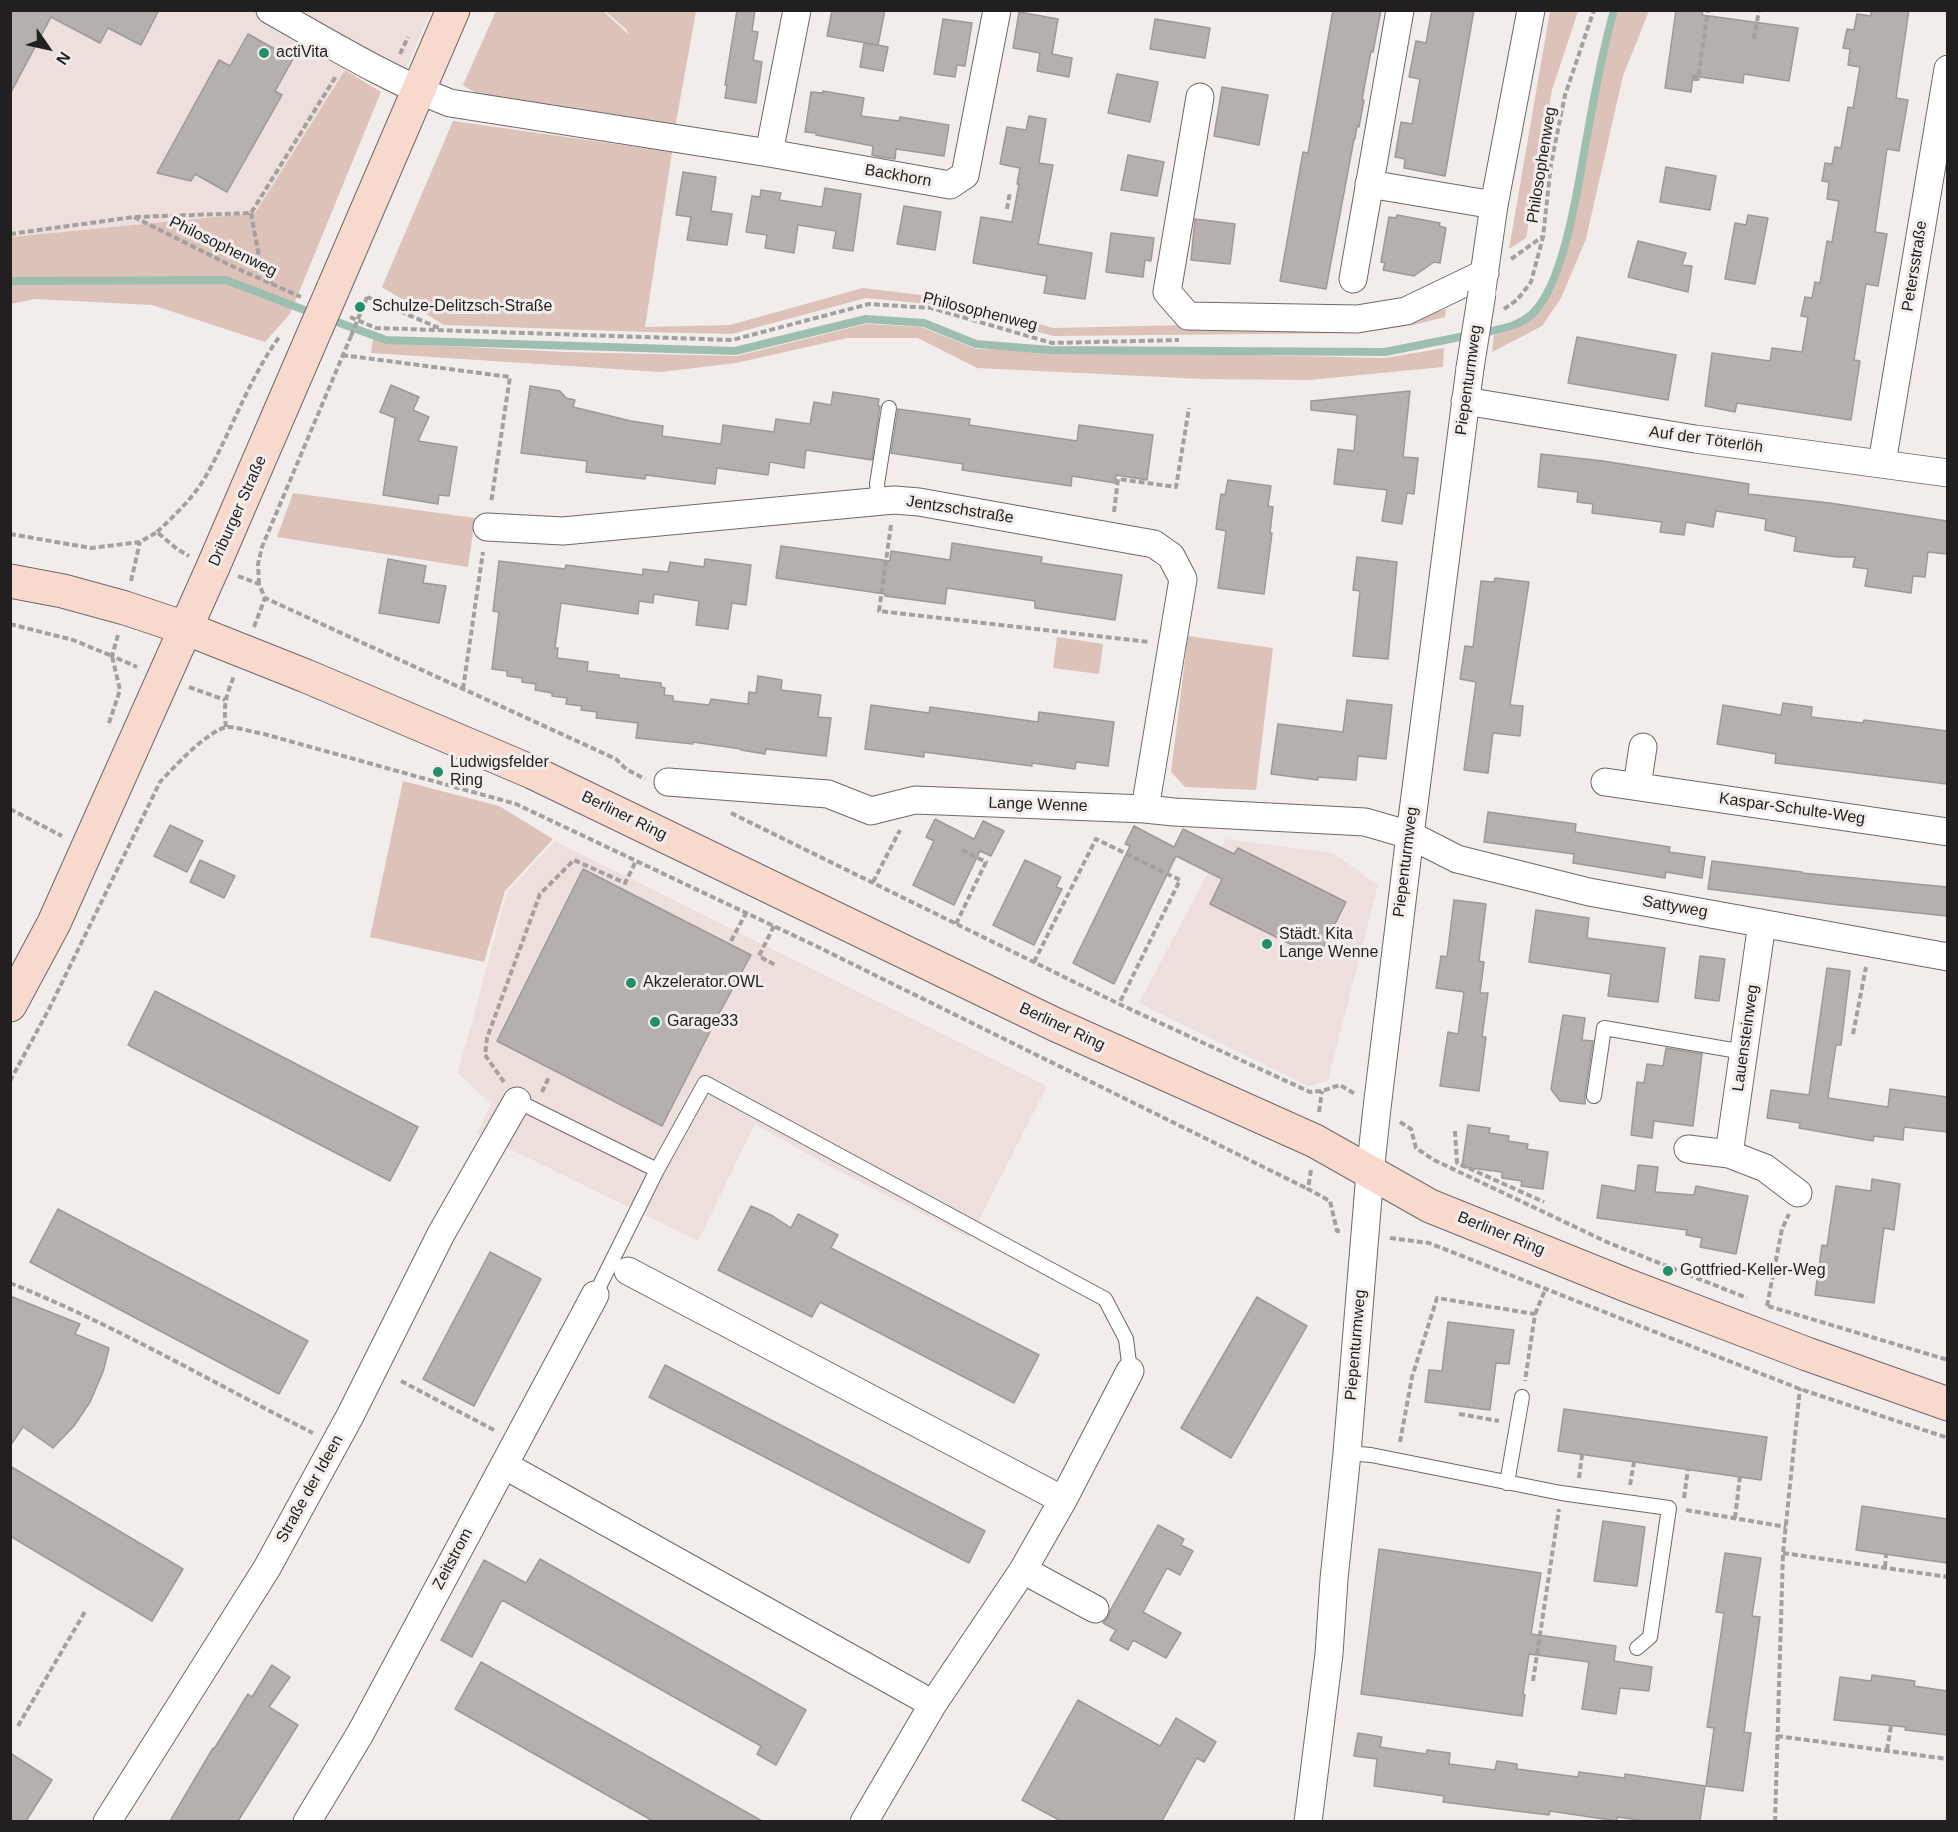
<!DOCTYPE html>
<meta charset="utf-8">
<style>
body{margin:0}
#map{position:relative;width:1958px;height:1832px;overflow:hidden;background:#f2edeb;font-family:Helvetica,sans-serif}
canvas{display:block}
.frame{position:absolute;inset:0;border:12px solid #211f1f;pointer-events:none}
.north{position:absolute;left:18px;top:18px;width:60px;height:60px;-webkit-text-stroke:4px #f2edeb;paint-order:stroke;rotate:124deg;font-size:16px;font-weight:700;line-height:24px;text-align:center;color:#211f1f}
.north::after{content:'';display:block;margin:auto;width:21px;height:27px;background:#211f1f;clip-path:polygon(50% 0,100% 100%,50% 72%,0 100%)}
</style>
<div id="map">
<canvas width="1958" height="1832"></canvas>
<div class="frame"></div>
<div class="north">N</div>
</div>
<script>
const ctx = document.querySelector('canvas').getContext('2d');
ctx.lineJoin = 'round';
function fillPath(path, color) { ctx.fillStyle = color; ctx.fill(path, 'evenodd'); }
function stroke(path, color, width, dash) { ctx.strokeStyle = color; ctx.lineWidth = width; ctx.lineCap = dash ? 'butt' : 'round'; ctx.setLineDash(dash || []); ctx.stroke(path); }
function write(font, color, halo, rows, align = 'center') {
  ctx.font = font + ' Helvetica,sans-serif'; ctx.lineWidth = 6; ctx.setLineDash([]); ctx.textBaseline = 'middle'; ctx.strokeStyle = halo; ctx.fillStyle = color; for (const [text, x, y, turn = 0] of rows) {
    ctx.save(); ctx.translate(x, y); ctx.rotate((+turn || 0) * Math.PI / 180); ctx.textAlign = isNaN(turn) ? turn : align; if (halo) ctx.strokeText(text, 0, 0); ctx.fillText(text, 0, 0); ctx.restore();
  }
}
fillPath(new Path2D(`
 M11,11H431L394,96L345,69L255,213L11,237Z
 M1226,839L1333,853L1378,885L1328,1081L1308,1086L1139,1003Z
 M555,841L1047,1086L970,1238L827,1165L755,1124L698,1241L477,1133L491,1104L458,1073L507,892Z`), '#eddfdb');
fillPath(new Path2D(`
 M496,11H603L628,34L627,30L605,11H696L675,128L484,98L463,85Z
 M1550,11H1578L1552,90L1526,238L1509,249Z
 M1618,11H1649L1623,76L1586,239L1561,298L1542,326L1492,352L1494,335C1509,331 1525,327 1535,315C1570,275 1578,201 1587,150C1596,103 1605,57 1618,11Z
 M345,70L381,92L290,314L265,342L152,305L35,299L11,304V237L255,213Z
 M453,121L672,152L645,327L730,325L863,288L945,298L1053,328L1412,320L1446,309L1445,317L1413,325L1358,333L1053,336L939,305L866,298L732,334L648,332L444,325L382,287Z
 M866,324L921,327L976,349L1385,358L1444,348L1443,367L1309,380L1203,379L977,368L918,338H847L736,363L661,372L371,353L373,339L384,343L566,352L737,356Z
 M293,493L475,518L468,567L277,537Z
 M1188,636L1273,648L1256,790L1185,787L1171,772Z
 M1057,637L1103,644L1099,674L1053,668Z
 M403,781L499,806L553,839L505,891L484,962L370,937Z`), '#dcc2b9');
stroke(new Path2D(`
 M10,281L226,280L315,314
 M329,319L386,340L735,351L866,319L924,323L976,344L1050,350L1385,352L1470,335
 M1482,333C1500,329 1518,327 1532,314C1566,282 1579,178 1588,131C1595,91 1603,50 1614,10`), '#9ebfb0', 8);
const building = new Path2D(`
 M10,10H159L141,45L108,28L100,43L51,17L10,94Z
 M737,10H755L752,31L758,32L753,60L762,62L756,103L725,98L727,85H725Z
 M832,10H885L878,45L888,47L883,71L860,67L864,43L877,45L827,36Z
 M1333,10H1381L1373,52L1371,51L1362,100H1364L1359,127L1357,126L1355,139H1354L1326,289L1280,281L1303,152L1308,153Z
 M1432,10H1474L1445,176L1404,168L1405,159L1395,157L1401,122L1412,124L1420,79L1409,77L1416,41L1426,43Z
 M1676,10H1703L1702,15L1798,28L1789,81L1744,74L1743,83L1693,76L1691,92L1665,88Z
 M1871,10H1909L1896,98L1908,100L1899,151L1887,149L1875,232L1887,234L1878,286L1866,284L1854,360L1860,361L1851,420L1737,403L1735,412L1705,406L1712,353L1770,361L1772,348L1802,352L1808,317L1801,316L1805,297L1812,298L1815,282L1820,283L1827,241L1832,242L1839,201L1827,199L1829,182L1822,181L1825,163L1832,164L1835,147L1841,148L1848,107L1853,108L1860,67L1848,65L1850,49L1843,48L1847,29L1854,30L1857,14L1871,16Z
 M1019,12L1058,19L1052,54L1072,58L1069,77L1037,71L1040,53L1013,48Z
 M943,19L972,23L965,66L957,65L955,77L934,74Z
 M1155,19L1210,28L1205,58L1150,49Z
 M248,34L293,59L275,91L282,95L227,192L195,174L191,181L157,173L219,60L230,66Z
 M1117,74L1158,82L1150,122L1108,113Z
 M1222,87L1268,95L1259,145L1214,136Z
 M823,91L864,98L861,116L899,121L900,117L949,125L944,156L896,149L895,159L881,157L872,155L873,146L816,135V133L805,132L811,92L823,93Z
 M1029,116L1046,119L1039,163L1053,165L1038,244L1092,253L1085,299L1044,293L1047,276L973,263L981,217L1012,222L1019,184H1017L1020,168L1000,164L1007,127L1026,130Z
 M1128,155L1164,162L1157,196L1121,190Z
 M1666,167L1716,176L1710,210L1660,202Z
 M683,172L716,177L711,211L732,214L727,245L687,240L691,217L676,215Z
 M825,188L861,194L853,251L833,248L836,231L798,225L794,253L765,248L767,235L746,232L752,196L760,197L761,190L781,193L779,200L822,207Z
 M904,206L941,212L935,250L897,244Z
 M1397,215L1440,223L1439,226L1446,228L1440,263L1434,262L1414,276L1383,270L1385,263L1381,262L1389,217L1396,218Z
 M1748,215L1768,218L1755,284L1725,279L1735,223L1746,225Z
 M1195,219L1235,224L1230,264L1191,260Z
 M1111,233L1154,238L1151,261L1145,260L1143,277L1106,272Z
 M1638,241L1686,253L1682,265L1692,266L1688,292L1628,277Z
 M1577,337L1676,355L1668,400L1568,383Z
 M391,385L419,397L413,410L429,417L418,441L457,447L449,496L439,495L438,504L383,495L395,418L380,412Z
 M530,386L560,391L566,398L575,400L573,407L631,421L663,426L662,436L721,444L723,425L774,432L776,419L810,424L814,402L831,405L833,392L879,399L878,406H880L872,460L806,450L804,468L770,462L768,475L717,468L715,484L646,475L645,479L586,472L587,461L521,453Z
 M1410,391L1403,457L1418,458L1414,494L1407,493L1402,524L1382,521L1387,490L1334,484L1338,449L1354,451L1357,415L1311,410V401Z
 M898,409L970,419L969,425L1077,441L1079,425L1153,435L1147,480L1116,475L1115,483L1072,476L1071,486L962,470L963,464L891,453Z
 M1541,454L1603,461L1749,484L1748,494L1830,503L1947,521V554L1928,552L1925,577L1913,576L1911,593L1865,586L1868,569L1853,567L1855,557H1837L1794,551L1796,537L1765,530L1766,519L1716,511L1713,527L1686,522L1684,535L1660,532L1662,522L1592,513L1593,504L1577,502L1578,492L1538,487Z
 M1228,480L1271,486L1268,506L1273,507L1270,533H1272L1264,594L1218,588L1226,531L1216,529L1221,494L1225,495Z
 M952,543L1042,557L1041,563L1122,575L1115,620L1035,608V601L947,588L945,604L885,596V594L776,578L781,546L890,561L891,551L950,560Z
 M1357,557L1397,562L1388,659L1353,656L1360,591L1353,590Z
 M388,559L426,566L423,583L446,586L439,623L379,613Z
 M705,559L751,565L746,605L732,603L728,629L696,625L699,601L654,594L653,603L639,601L638,614L561,603L555,648H558L557,658L588,662L587,671L619,675V678L661,683V687L665,688L664,695L673,696V701L709,705L711,699L748,704L749,692L756,693L758,676L782,680L781,690L821,695L818,717L831,718L826,756L766,749L765,754L741,750V749L693,742V744L636,738L638,723L596,718L597,712L581,710L582,706L566,704L567,698L552,696V693L535,690L536,684L522,682V678L507,676V671L492,669L499,612L493,611L499,561L565,569L566,565L643,575V569L668,572L670,562L704,567Z
 M1495,578L1529,582L1510,705L1523,706L1520,736L1493,733L1488,773L1464,770L1476,682L1460,679L1465,646L1473,647L1481,581L1494,582Z
 M1347,700L1392,705L1386,759L1358,756L1356,780L1318,777V780L1271,774L1278,724L1343,732Z
 M1783,703L1812,707L1811,717L1863,723L1864,720L1947,731V784L1775,763L1776,754L1717,744L1723,705L1781,715Z
 M871,705L929,713L930,707L1038,722L1039,712L1114,722L1108,766L1076,762L1075,769L1032,763V766L924,752V757L865,749Z
 M1488,812L1576,824L1575,832L1670,847L1669,852L1705,857L1702,878L1666,872L1665,878L1573,863L1574,854L1484,842Z
 M935,819L974,839L983,821L1004,831L991,856L980,851L954,905L913,885L934,841L926,837Z
 M170,825L203,841L187,872L154,856Z
 M1134,826L1174,847L1183,829L1234,854L1238,848L1346,902L1318,958L1210,904L1222,879L1176,856L1114,984L1073,963L1130,846L1125,844Z
 M200,860L235,876L224,898L190,882Z
 M1025,860L1061,877L1056,887L1062,889L1034,945L993,925Z
 M1712,861L1802,872V873L1947,887V916L1831,904L1708,889Z
 M583,869L751,955L721,1010L662,1126L497,1041Z
 M1454,900L1486,904L1479,961L1484,962L1480,993H1488L1482,1037H1486L1479,1091L1440,1086L1448,1032L1458,1034L1464,992L1436,988L1441,956L1447,957Z
 M1536,910L1589,918L1587,938L1665,948L1658,1002L1608,996L1611,974L1529,962Z
 M1700,956L1725,959L1719,1001L1695,998Z
 M1827,968L1850,971L1841,1045H1836L1828,1098L1888,1107L1890,1089L1947,1097V1132L1904,1127L1903,1140L1874,1136L1873,1141L1799,1128L1800,1123L1767,1118L1771,1090L1809,1095Z
 M155,991L418,1127L390,1181L128,1045Z
 M1563,1015L1585,1018L1582,1040L1593,1041L1585,1095V1104L1560,1101L1551,1089Z
 M1666,1048L1702,1054L1693,1126L1654,1121L1652,1138L1631,1135L1637,1082L1644,1083L1647,1064L1663,1066Z
 M1468,1125L1490,1128L1489,1133L1509,1136L1508,1141L1528,1144L1527,1149L1548,1152L1543,1189L1521,1186L1522,1181L1502,1178V1172L1462,1167Z
 M1638,1165L1658,1167L1655,1192L1694,1195L1696,1186L1748,1196L1736,1254L1700,1247L1702,1238L1686,1235L1687,1230L1597,1218L1602,1185L1635,1191Z
 M1872,1179L1900,1184L1894,1230L1884,1228L1874,1303L1815,1295L1822,1245L1827,1246L1836,1186L1871,1191Z
 M751,1206L773,1216L791,1228L798,1214L838,1235L831,1248L1039,1355L1014,1403L820,1302L812,1317L718,1270Z
 M58,1209L308,1341L279,1394L30,1262Z
 M490,1252L541,1279L474,1406L423,1379Z
 M10,1296L80,1324L75,1334L109,1348L103,1372L90,1402L74,1426L53,1448L23,1427L10,1446Z
 M1257,1297L1307,1326L1231,1458L1181,1428Z
 M1448,1322L1514,1330L1509,1364L1496,1363L1490,1410L1425,1402L1429,1370L1442,1371Z
 M665,1365L985,1531L969,1563L649,1397Z
 M1564,1409L1767,1437L1761,1480L1558,1451Z
 M10,1466L183,1569L152,1621L10,1536Z
 M1862,1506L1947,1519V1563L1856,1550Z
 M1603,1521L1645,1527L1637,1586L1594,1581Z
 M1158,1525L1184,1539L1181,1545L1193,1551L1180,1575L1167,1568L1143,1612L1181,1633L1166,1658L1133,1640L1128,1650L1110,1640L1116,1630L1103,1623L1108,1617L1111,1609Z
 M1379,1549L1541,1573L1531,1634L1616,1646L1614,1661L1652,1667L1649,1691L1620,1688L1616,1714L1582,1709L1589,1662L1529,1654L1523,1694L1525,1695L1522,1716L1361,1694Z
 M1725,1553L1761,1558L1752,1616L1760,1617L1744,1732L1751,1733L1743,1791L1706,1786L1714,1728L1707,1727L1724,1613L1716,1612Z
 M540,1559L806,1710L776,1765L757,1754L761,1746L502,1600L472,1657L441,1640L484,1560L526,1583Z
 M481,1662L762,1821H653L455,1709Z
 M272,1665L290,1677L269,1707L298,1725L238,1821H170L213,1748L214,1749L248,1694L252,1697Z
 M1872,1675L1915,1681L1914,1686L1947,1691V1735L1905,1730L1906,1727L1834,1720L1840,1677L1871,1681Z
 M1078,1700L1160,1746L1176,1718L1216,1742L1204,1762L1197,1758L1162,1821H1061L1022,1800Z
 M1358,1733L1382,1737L1380,1747L1426,1754L1427,1750L1450,1753L1449,1764L1495,1770L1497,1761L1517,1764V1769L1578,1777L1579,1772L1625,1778V1774L1705,1786L1700,1821H1646L1617,1817V1821L1550,1811L1549,1815L1443,1802L1444,1796L1374,1786L1377,1759L1354,1756Z
 M10,1753L52,1780L26,1821H10Z`);
fillPath(building, '#b5b0ae');
stroke(building, '#9d9997', 1.5);
const lane = new Path2D(`
 M879,502L877,484L889,408
 M1594,1096L1604,1028L1744,1052
 M517,1101L657,1170
 M595,1295L657,1170L705,1083L1105,1299L1126,1339L1130,1371
 M1347,1453L1371,1455L1561,1493L1669,1508L1650,1637L1637,1648
 M1507,1483L1522,1397`);
const street = new Path2D(`
 M270,10C329,43 387,79 450,103L769,153L950,185L965,175L997,10
 M1200,97L1167,292L1188,316L1357,319L1406,311L1485,273
 M769,153L797,10
 M1369,184L1494,205
 M1353,279L1400,10
 M1482,289L1494,205L1531,10
 M1465,401L1695,439L1948,473
 M1882,463L1948,69
 M487,527L563,531L894,500L919,502L1154,544L1171,556L1183,579L1145,809
 M668,782L828,794L871,811L915,800L1145,809L1174,812L1365,822L1410,835L1457,859L1589,892L1948,957
 M1605,782L1948,832
 M1637,786L1643,747
 M1762,923L1729,1154L1765,1168L1798,1193
 M1688,1149L1729,1154
 M628,1271L1063,1500
 M504,1465L933,1704
 M1023,1570L1095,1609
 M107,1822L267,1568L350,1416L441,1234L517,1101
 M307,1822L360,1734L595,1295
 M864,1822L933,1704L1023,1570L1063,1500L1130,1371
 M1308,1822L1329,1654L1334,1579L1347,1453L1370,1173L1377,1108L1410,835L1470,368`);
const secondary = new Path2D(`
 M333,289L453,10
 M10,581L63,591L125,608L185,628L306,676L532,772L1054,1024L1315,1141L1430,1206L1626,1285L1807,1354L1948,1404
 M10,1005L54,923L213,567L317,326`);
stroke(lane, '#6d6968', 16);
stroke(street, '#6d6968', 29);
stroke(secondary, '#6d6968', 35);
stroke(new Path2D(`
 M1754,39L1759,10
 M400,54L408,37
 M1693,79H1698L1708,10
 M1007,209L1010,192
 M251,213L260,262L272,283
 M134,217L234,267L301,297
 M10,234L134,217L251,213L336,76
 M1511,259L1542,237
 M367,297L441,329
 M1504,309L1517,300L1531,282L1543,237L1551,164L1565,95L1594,10
 M350,317L376,328L732,340L869,304L931,308L1052,343L1179,340
 M342,355L510,377L491,503
 M1114,512L1118,479L1176,487L1189,408
 M891,525L879,611L1149,642
 M157,532C175,515 194,497 206,476C232,430 249,378 280,336
 M10,534L91,548L140,542L157,532L177,549L189,556
 M238,576L259,584L265,598L616,759L626,769L645,779
 M131,581L140,542
 M259,584L258,564L262,547L351,336
 M10,624L73,640L112,656L120,690L108,726
 M254,627L265,598
 M118,635L112,656L137,667
 M189,687L225,700
 M463,689L483,552
 M226,727C223,705 226,696 234,676
 M10,809L62,836
 M731,813L1119,1004L1310,1092L1322,1091L1340,1085L1355,1094
 M873,882L900,830
 M956,924L986,862L960,849
 M774,926L759,956L775,965
 M731,941L746,913
 M1034,962L1096,839L1180,880L1119,1004
 M1853,1034L1866,967
 M10,1081L49,1009L160,782C173,768 208,730 227,727C233,726 256,733 264,734L516,804L816,946L1308,1189
 M504,1082L485,1055L487,1038L540,894L574,860L625,883L636,861
 M542,1092L549,1077
 M1319,1112L1322,1091
 M1400,1122L1411,1129L1416,1148L1434,1160L1609,1243L1747,1298
 M1455,1131L1457,1163L1544,1202
 M1311,1170L1308,1189L1330,1201L1337,1231H1341
 M1390,1238L1429,1243L1800,1389L1948,1438
 M10,1283C115,1325 213,1383 313,1433
 M1767,1306L1782,1229L1789,1214
 M1768,1306L1948,1360
 M1535,1314L1545,1290
 M401,1381L494,1430
 M1459,1414L1499,1421
 M1400,1442L1412,1377L1437,1298L1535,1314L1525,1381
 M1579,1478L1582,1455
 M1630,1485L1634,1462
 M1684,1498L1688,1469
 M1686,1510L1786,1527
 M1735,1518L1740,1476
 M1783,1553L1948,1577
 M1885,1567L1886,1555
 M1533,1681L1559,1509
 M18,1726L86,1610
 M1777,1736L1948,1759
 M1887,1750L1891,1726
 M1775,1822L1783,1553L1800,1388`), '#a4a09f', 4, [6, 3]);
stroke(lane, '#fff', 14);
stroke(street, '#fff', 27);
stroke(secondary, '#f7d9ce', 33);
const streetBridge = new Path2D(`
 M1470,368L1482,293`);
const secondaryBridge = new Path2D(`
 M317,326L333,289`);
stroke(streetBridge, '#6d6968', 29, []);
stroke(secondaryBridge, '#6d6968', 35, []);
stroke(new Path2D(`
 M351,336L367,297`), '#a4a09f', 4, [6, 3]);
stroke(streetBridge, '#fff', 27);
stroke(secondaryBridge, '#f7d9ce', 33);
for (const [x, y, r, color] of [
 [264,53,6,"#238e6c"],
 [360,307,6,"#238e6c"],
 [438,772,6,"#238e6c"],
 [1267,944,6,"#238e6c"],
 [631,983,6,"#238e6c"],
 [655,1022,6,"#238e6c"],
 [1668,1271,6,"#238e6c"]
]) { const dot = new Path2D(); dot.arc(x, y, r, 0, 2 * Math.PI); ctx.fillStyle = color; ctx.fill(dot); stroke(dot, '#f2edeb', 2); }
write('16px', '#211f1f', '#f2edeb', [
 ["actiVita",276,53],
 ["Schulze-Delitzsch-Straße",372,307],
 ["Ludwigsfelder",450,763],
 ["Ring",450,781],
 ["Städt. Kita",1279,935],
 ["Lange Wenne",1279,953],
 ["Akzelerator.OWL",643,983],
 ["Garage33",667,1022],
 ["Gottfried-Keller-Weg",1680,1271]
], 'left');
write('16px', '#211f1f', '#f2edeb', [
 ["Philosophenweg",1542,165,-81],
 ["Backhorn",898,176,10],
 ["Philosophenweg",223,247,26],
 ["Petersstraße",1915,266,-81],
 ["Philosophenweg",980,312,14],
 ["Piepenturmweg",1469,380,-82],
 ["Auf der Töterlöh",1706,440,8],
 ["Jentzschstraße",960,510,9],
 ["Driburger Straße",238,511,-66],
 ["Lange Wenne",1038,805,2],
 ["Kaspar-Schulte-Weg",1792,809,8],
 ["Berliner Ring",624,816,26],
 ["Piepenturmweg",1406,862,-83],
 ["Sattyweg",1675,907,10],
 ["Berliner Ring",1062,1027,25],
 ["Lauensteinweg",1746,1038,-82],
 ["Berliner Ring",1501,1234,22],
 ["Piepenturmweg",1356,1345,-85],
 ["Straße der Ideen",310,1489,-61],
 ["Zeitstrom",453,1559,-62]
]);
</script>
